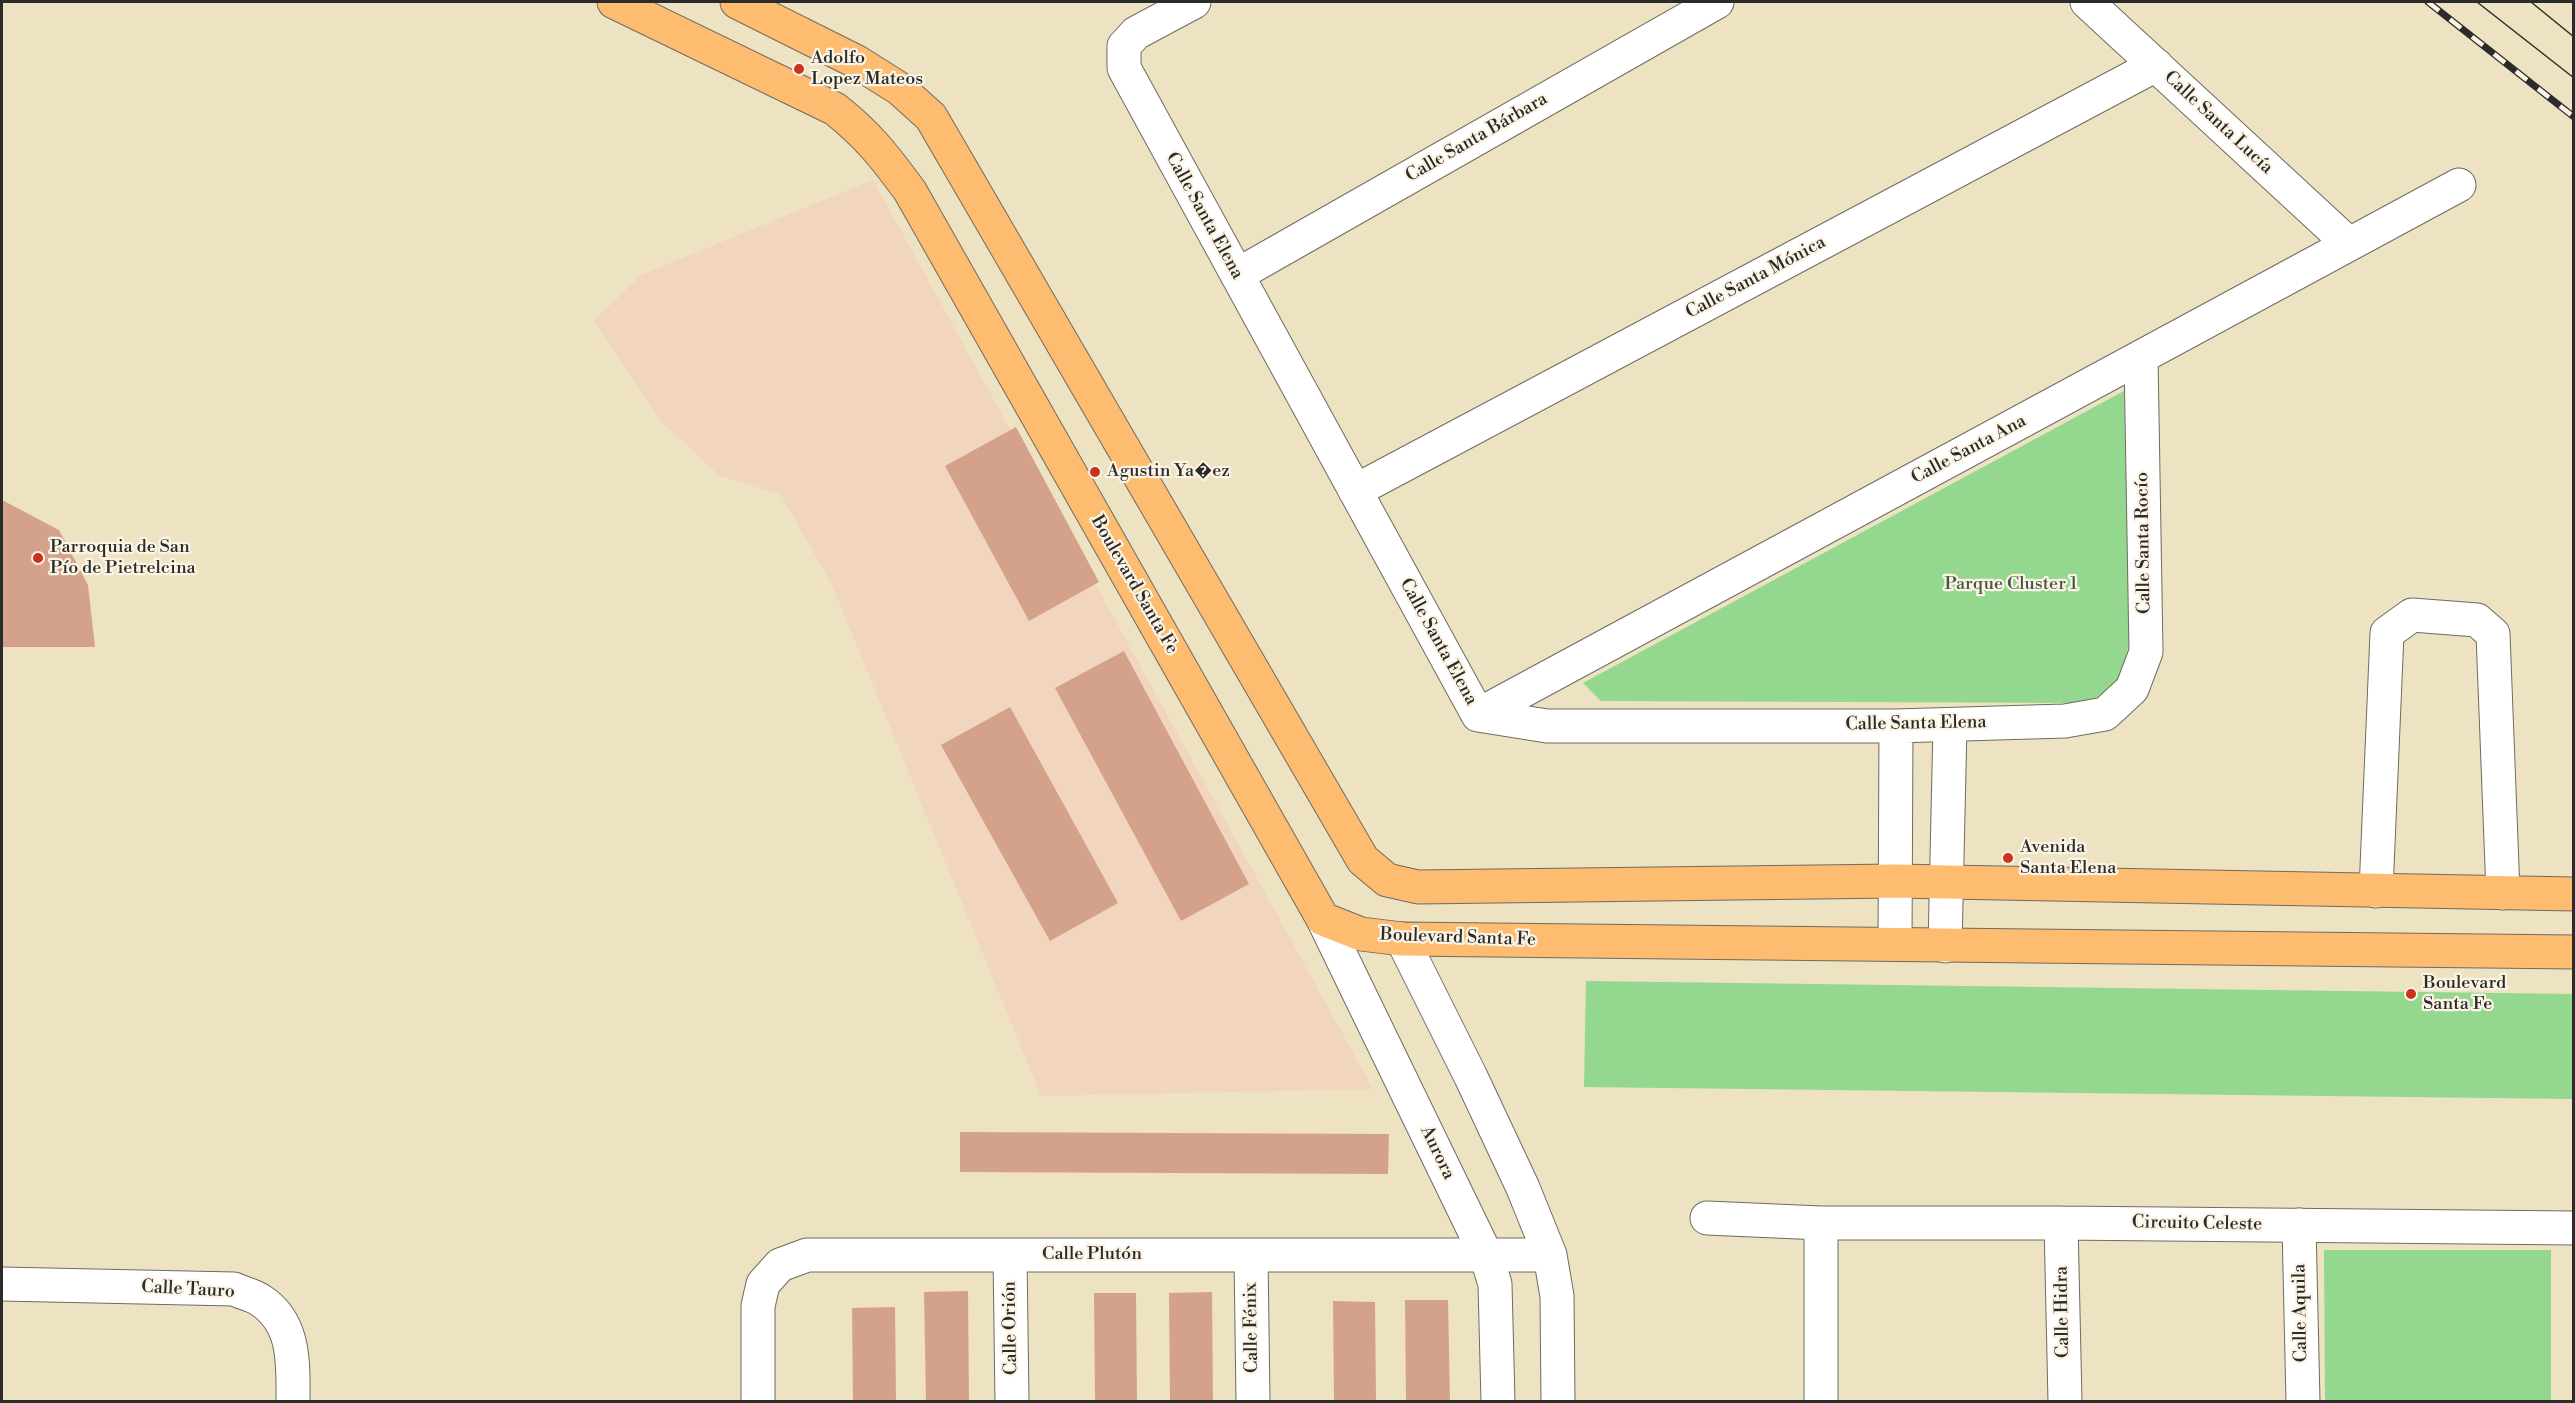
<!DOCTYPE html>
<meta charset="utf-8">
<style>
body{margin:0}
#map{position:relative;width:2575px;height:1403px;overflow:hidden;background:#ede2c1;font-family:"Libre Bodoni",serif}
canvas{display:block}
.frame{position:absolute;inset:0;border:3px solid #2b2b2b;pointer-events:none}
</style>
<div id="map">
<canvas width="2575" height="1403"></canvas>
<div class="frame"></div>
</div>
<script>
const ctx = document.querySelector('canvas').getContext('2d');
ctx.lineJoin = 'round';
function fillPath(path, color) { ctx.fillStyle = color; ctx.fill(path, 'evenodd'); }
function stroke(path, color, width, dash) { ctx.strokeStyle = color; ctx.lineWidth = width; ctx.lineCap = dash ? 'butt' : 'round'; ctx.setLineDash(dash || []); ctx.stroke(path); }
function write(font, color, halo, rows, align = 'center') {
  ctx.font = font + ' "Libre Bodoni",serif'; ctx.lineWidth = 4.5; ctx.setLineDash([]); ctx.textBaseline = 'middle'; ctx.strokeStyle = halo; ctx.fillStyle = color; for (const [text, x, y, turn = 0] of rows) {
    ctx.save(); ctx.translate(x, y); ctx.rotate((+turn || 0) * Math.PI / 180); ctx.textAlign = isNaN(turn) ? turn : align; if (halo) ctx.strokeText(text, 0, 0); ctx.fillText(text, 0, 0); ctx.restore();
  }
}
fillPath(new Path2D(`
 M873,180L1373,1089L1041,1096L832,585L781,495L720,476L662,422L594,321L641,275Z`), '#f2d5be');
fillPath(new Path2D(`
 M2124,391L2130,640L2120,681L2089,703L1601,701L1583,683Z
 M1586,981L2573,994V1099L1584,1087Z
 M2324,1250H2551V1401H2325Z`), '#94d78f');
fillPath(new Path2D(`
 M1016,427L1099,582L1029,621L945,466Z
 M2,500L59,530L88,585L95,647H2Z
 M1124,651L1249,884L1181,921L1055,688Z
 M1010,707L1118,903L1050,941L941,745Z
 M960,1132L1389,1134L1388,1174L960,1172Z
 M968,1291L969,1402H926L924,1292Z
 M1212,1292L1213,1402H1170L1169,1293Z
 M1094,1293H1136L1137,1402H1095Z
 M1405,1300H1448L1450,1402H1406Z
 M1333,1301L1375,1302L1376,1402H1334Z
 M895,1307L896,1402H853L852,1308Z`), '#d4a28b');
const minor = new Path2D(`
 M1194,2L1136,33L1124,46V68L1478,715L1547,726H1896L2065,721L2105,714L2132,689L2146,652L2141,357
 M2087,2L2349,244
 M1237,275L1717,2
 M1355,491L2156,65
 M1478,715L2459,185
 M2376,891L2387,633L2412,615L2477,620L2493,634L2503,893
 M1323,919L1486,1255L1495,1284L1498,1402
 M1402,939L1471,1077L1523,1188L1550,1255L1557,1296L1558,1402
 M1895,944L1896,726
 M1945,946L1950,725
 M1707,1218L1821,1223H2061L2574,1228
 M1821,1223V1402
 M2061,1223L2065,1402
 M2299,1225L2303,1402
 M1010,1255L1012,1402
 M1251,1255L1253,1402
 M2,1284L234,1289C242,1293 253,1295 260,1300C296,1323 293,1364 293,1402
 M758,1402V1306L763,1284L780,1265L807,1255H1550`);
const major = new Path2D(`
 M614,2L835,109C868,135 885,157 910,191L1323,919L1361,934L1402,939L2574,952
 M737,2L857,62L900,89L931,117L1363,860L1387,880L1418,887L1895,881L2574,894`);
stroke(minor, '#6f6b60', 35);
stroke(major, '#6f6b60', 35);
stroke(minor, '#fff', 33);
stroke(major, '#fdbc6f', 33);
stroke(new Path2D(`
 M2477,2L2574,78
 M2531,2L2574,37`), '#2b2b2b', 1.5);
const rail = new Path2D(`
 M2428,2L2574,117`);
stroke(rail, '#2b2b2b', 7);
stroke(rail, '#fcf5e5', 4.5, [14]);
for (const [x, y, r, color] of [
 [799,69,6,"#c8321e"],
 [1095,472,6,"#c8321e"],
 [38,558,6,"#c8321e"],
 [2008,858,6,"#c8321e"],
 [2411,994,6,"#c8321e"]
]) { const dot = new Path2D(); dot.arc(x, y, r, 0, 2 * Math.PI); ctx.fillStyle = color; ctx.fill(dot); stroke(dot, '#fcf5e5', 2); }
write('18px', '#2b2b2b', '#fcf5e5', [
 ["Adolfo",811,59],
 ["Lopez Mateos",811,80],
 ["Agustin Ya�ez",1107,472],
 ["Parroquia de San",50,548],
 ["Pío de Pietrelcina",50,569],
 ["Avenida",2020,848],
 ["Santa Elena",2020,869],
 ["Boulevard",2423,984],
 ["Santa Fe",2423,1005]
], 'left');
write('18px', '#2b2b2b', '#fcf5e5', [
 ["Calle Santa Lucía",2218,123,43],
 ["Calle Santa Bárbara",1477,138,-30],
 ["Calle Santa Elena",1204,216,61],
 ["Calle Santa Mónica",1756,278,-28],
 ["Calle Santa Ana",1969,450,-28],
 ["Calle Santa Rocío",2144,543,-91],
 ["Boulevard Santa Fe",1134,585,60],
 ["Calle Santa Elena",1438,642,61],
 ["Calle Santa Elena",1916,724,-1],
 ["Boulevard Santa Fe",1458,938,2],
 ["Aurora",1437,1153,64],
 ["Circuito Celeste",2197,1224,1],
 ["Calle Plutón",1092,1255],
 ["Calle Tauro",188,1290,3],
 ["Calle Hidra",2063,1312,-91],
 ["Calle Aquila",2301,1313,-91],
 ["Calle Orión",1011,1328,-91],
 ["Calle Fénix",1252,1328,-91]
]);
write('18px', '#455644', '#fcf5e5', [
 ["Parque Cluster 1",2011,585]
]);
</script>
